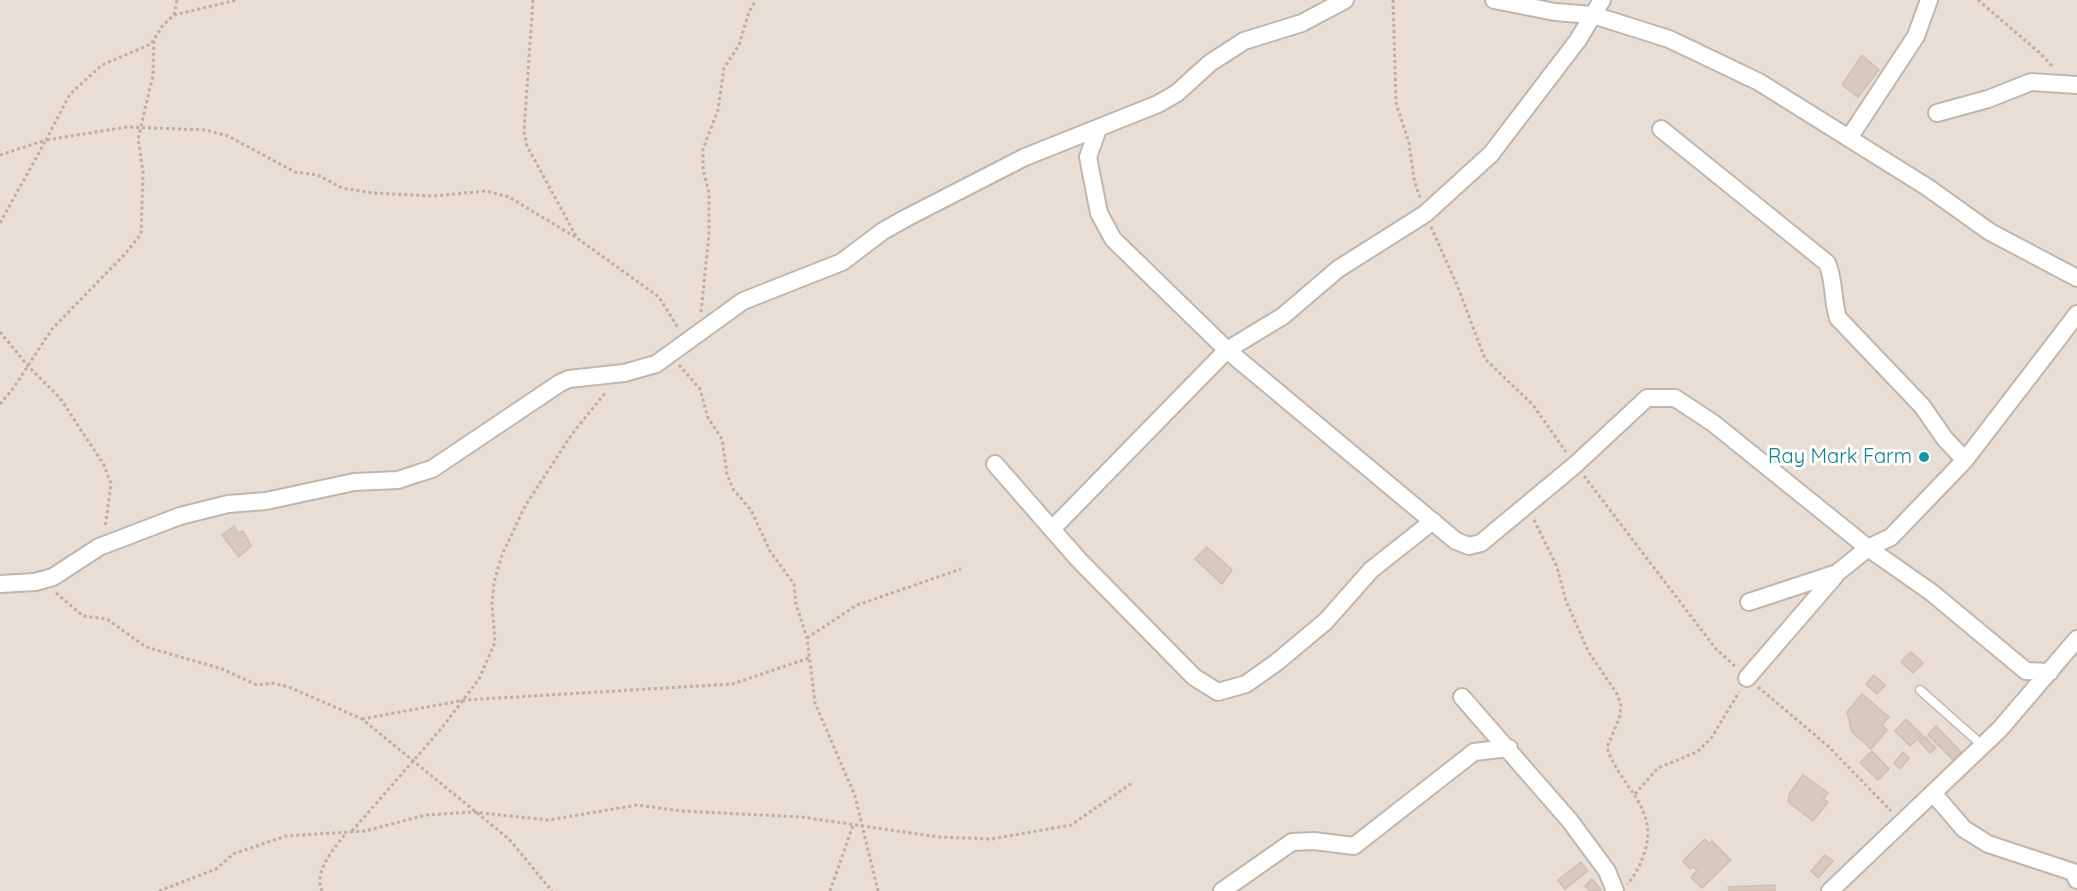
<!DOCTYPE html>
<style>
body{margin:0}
canvas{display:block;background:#f3ede7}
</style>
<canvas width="2077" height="891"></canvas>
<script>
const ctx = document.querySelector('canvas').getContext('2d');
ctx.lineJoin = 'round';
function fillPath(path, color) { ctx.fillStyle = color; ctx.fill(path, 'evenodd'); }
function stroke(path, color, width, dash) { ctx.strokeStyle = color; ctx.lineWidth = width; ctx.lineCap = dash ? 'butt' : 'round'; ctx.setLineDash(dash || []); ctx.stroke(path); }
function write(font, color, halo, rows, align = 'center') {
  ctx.font = font + ' Quicksand,sans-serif'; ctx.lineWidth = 6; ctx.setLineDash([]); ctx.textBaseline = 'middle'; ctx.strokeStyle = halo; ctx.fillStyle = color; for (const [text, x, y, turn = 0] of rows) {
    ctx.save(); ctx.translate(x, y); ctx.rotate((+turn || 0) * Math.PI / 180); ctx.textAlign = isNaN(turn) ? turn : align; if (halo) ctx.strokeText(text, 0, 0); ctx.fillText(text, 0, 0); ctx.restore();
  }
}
fillPath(new Path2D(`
 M0,0H2077V891H0Z`), '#e8ded5');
const building = new Path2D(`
 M1862,55L1879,70L1858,97L1842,85Z
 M234,526L238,533L243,531L251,546L239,557L222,535Z
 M1207,547L1232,570L1222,584L1195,559Z
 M1911,652L1923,663L1913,673L1901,662Z
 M1874,675L1885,685L1877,694L1866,684Z
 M1862,694L1889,717L1882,725L1887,730L1871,749L1852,732L1847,712Z
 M1906,719L1922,735L1910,746L1895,731Z
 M1936,726L1961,752L1953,760L1928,735Z
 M1924,736L1936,748L1930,753L1919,741Z
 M1872,751L1889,769L1878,780L1860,763Z
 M1903,752L1909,758L1900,769L1894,763Z
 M1803,775L1828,793L1823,799L1828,802L1813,821L1788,802L1790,793Z
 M1705,839L1709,844L1712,841L1731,860L1702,888L1691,877L1697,871L1693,866L1690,869L1683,861Z
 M1825,855L1833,861L1818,878L1811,871Z
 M1581,862L1588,871L1565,889L1558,880Z
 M1592,879L1601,890L1600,891H1590L1585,886Z
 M1775,885V891H1729L1728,887Z`);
fillPath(building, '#d8c9bf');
stroke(building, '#d0bdaf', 1.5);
const lane = new Path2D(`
 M1920,690L1982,745`);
const street = new Path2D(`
 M1494,0L1555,12L1593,15L1669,39L1759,82L1927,187L1990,232L2077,278
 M1937,113L1988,99L2031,82L2077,85
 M1098,129L1088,157L1099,213L1113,239L1227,350L1456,541L1469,546L1481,543L1575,465L1647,398H1675L1713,423L1868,548L1931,592L2026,671L2050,672
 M1661,129L1827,263C1835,281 1832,299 1838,318L1922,406L1945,439L1965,460
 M1849,138L1916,36L1929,0
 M995,464L1078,559L1194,677L1218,692L1246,684L1277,662L1326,621L1371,570L1433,521
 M1053,528L1227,350L1283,316L1338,269L1425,214L1491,154L1578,40L1602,0
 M0,584L35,582L53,577L99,547L180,516L228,504L266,501L354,482L398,480L419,473L432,469L560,383L569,379L624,373L656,364L743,301L842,262L883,231L908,217L1025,157L1158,104L1177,93L1210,63L1244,41L1302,23L1345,0
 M1749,602L1837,573L1868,548L1891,537L1965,460L2077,314
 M1747,678L1835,576
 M1462,697L1570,821L1607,871L1615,891
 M1933,793L1964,829L1988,844L2073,872L2077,880
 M1222,891L1292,842L1314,841L1354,846L1474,752L1509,748
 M1830,891L2000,729L2077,639`);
stroke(lane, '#c2b6ac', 11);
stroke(street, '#c2b6ac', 20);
stroke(new Path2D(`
 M533,0L524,131L527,146L576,236
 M1393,0L1396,103L1409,143L1414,179L1420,198
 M1978,0L2041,54L2054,68
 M174,15L177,0
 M0,155L46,140L70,94L102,65L151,44L163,25L174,15L237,0
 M0,223L46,140L127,127L206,130L228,136L295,172L318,175L342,188L373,193L433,196L486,191L509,197L577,238L659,297L678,328
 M1431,227L1457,285L1485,359L1533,405L1566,452
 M701,312L709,234V193L703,169V149L718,110L724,68L739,45L749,12L756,0
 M0,332L28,366L60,398L104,465L111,484L105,528
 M679,365L700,389L708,418L722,439L727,474L733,489L751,510L770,551L794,584L796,604L807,638L815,703L855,796L878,891
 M0,404L12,390L52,329L125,254L141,234L143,172L138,139L153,75L154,41
 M1584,476L1716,649L1737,668
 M1534,520L1557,567L1566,601L1588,651L1617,694L1621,705L1619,719L1607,747C1618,785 1659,807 1645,851C1641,863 1636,875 1627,884
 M56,593L83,616L107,619L146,647L222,669L257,685L273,683L289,687L362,719L509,839L552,891
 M807,638L857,605L961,569
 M1758,687L1829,747L1891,811
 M362,719L465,700L732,684L809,658
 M1635,794L1658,768L1697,752L1712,737L1739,692
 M352,831L441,729L479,679L495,642L492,603L494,582L502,555L525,506L572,434L606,392
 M159,891L216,869L233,854L286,836L365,831L426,815L473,812L548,820L637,805L681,811L802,817L938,837L992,839L1071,825L1132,783
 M322,891C313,872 335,847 346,833
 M830,891L853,825`), '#c1ac9a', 3, [3, 3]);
stroke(lane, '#fff', 8);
stroke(street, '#fff', 16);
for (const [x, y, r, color] of [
 [1924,457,6,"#0f9aa8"]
]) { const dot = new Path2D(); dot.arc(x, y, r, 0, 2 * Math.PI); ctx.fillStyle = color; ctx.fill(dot); stroke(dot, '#fff', 2); }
write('20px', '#0d838f', '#fff', [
 ["Ray Mark Farm",1912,457]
], 'right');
</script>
